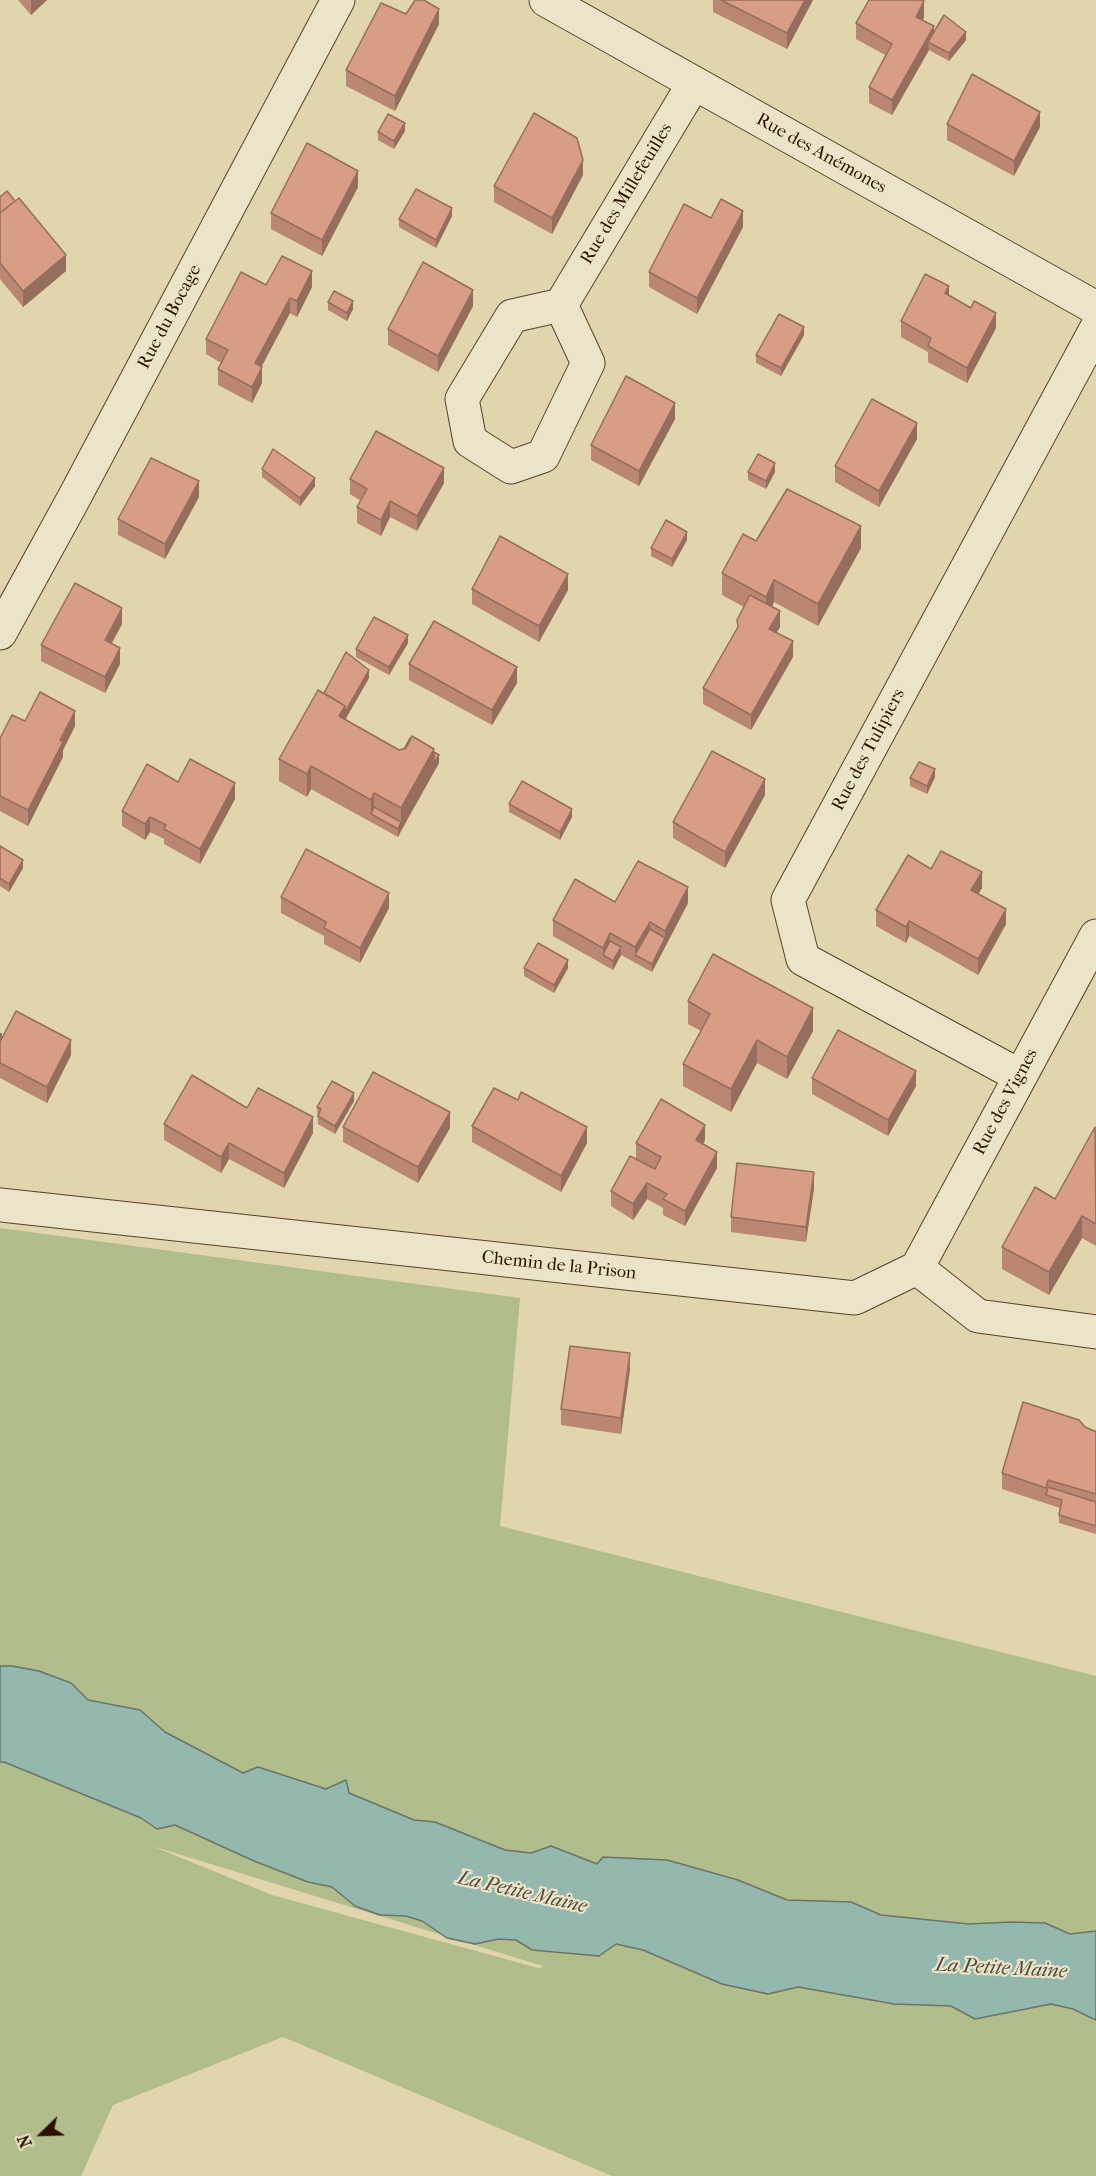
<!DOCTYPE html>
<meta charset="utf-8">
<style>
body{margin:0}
#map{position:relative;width:1096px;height:2176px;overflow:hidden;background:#e0d5ac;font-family:"IM FELL French Canon",serif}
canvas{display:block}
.north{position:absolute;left:12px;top:2104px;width:60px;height:60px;-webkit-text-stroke:4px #ebe4c9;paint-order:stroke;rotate:247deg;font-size:16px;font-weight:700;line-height:24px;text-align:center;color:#2c1100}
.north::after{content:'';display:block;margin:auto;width:21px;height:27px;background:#2c1100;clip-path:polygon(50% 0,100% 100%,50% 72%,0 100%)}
</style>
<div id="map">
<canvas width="1096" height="2176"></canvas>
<div class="north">N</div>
</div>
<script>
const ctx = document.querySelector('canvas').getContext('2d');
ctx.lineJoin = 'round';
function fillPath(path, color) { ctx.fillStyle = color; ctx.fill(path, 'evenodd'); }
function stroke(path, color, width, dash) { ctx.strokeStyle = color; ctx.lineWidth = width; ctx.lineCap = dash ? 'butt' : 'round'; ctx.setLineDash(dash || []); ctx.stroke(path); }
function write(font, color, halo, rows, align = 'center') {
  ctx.font = font + ' "IM FELL French Canon",serif'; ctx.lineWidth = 4.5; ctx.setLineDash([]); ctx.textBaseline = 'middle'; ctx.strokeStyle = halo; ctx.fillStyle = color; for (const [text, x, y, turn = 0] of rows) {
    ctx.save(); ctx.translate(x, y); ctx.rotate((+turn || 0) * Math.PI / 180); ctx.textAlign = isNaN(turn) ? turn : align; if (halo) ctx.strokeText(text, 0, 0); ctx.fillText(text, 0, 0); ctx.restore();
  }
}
fillPath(new Path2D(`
 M0,1228L520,1298L500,1526L1096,1676V2176H612L283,2037L113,2105L81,2176H0ZM152,1846L543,1966V1967L538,1968L272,1895Z`), '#b1bd8a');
const water = new Path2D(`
 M0,1666H12L39,1671L71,1683L88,1700L140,1710L165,1732L243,1773L258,1767L326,1789L346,1780L349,1793L414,1820L435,1822L505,1850L531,1853L551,1846L597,1864L603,1857L667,1860L738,1880L787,1900L851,1902L881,1915L969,1924L1011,1922L1045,1923L1070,1934L1096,1931V2020L1073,2009L1051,2004L975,2019L951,2006L894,2004L798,1987L768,1994L722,1984L643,1950L616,1944L599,1956L532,1950L516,1940L499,1939L475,1944L447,1938L422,1921L406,1916L380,1915L355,1906L332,1887L308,1882L254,1861L175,1825L157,1829L141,1818L4,1762H0Z`);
fillPath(water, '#94b8ae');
stroke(water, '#6a7568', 1.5);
const minor = new Path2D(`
 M546,0L1096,308
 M561,305L588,363L543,456L511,467L470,441L462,399L512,316L561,305L694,83
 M0,633L74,498L338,0
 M1020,1076L803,959L788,900L1096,329
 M0,1205L855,1298L917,1268L978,1316L1096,1332
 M917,1268L1096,936`);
stroke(minor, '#59422b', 35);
stroke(minor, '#ebe4c9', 33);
fillPath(new Path2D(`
 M18,0H47L31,15Z
 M713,0H813L787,49L713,12Z
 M406,14L439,24L395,111L346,86V70Z
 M924,17L923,20L934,33L966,40L949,61L929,50L892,115L869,103V87L885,55L856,39V23Z
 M947,124L1040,127L1014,176L947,140Z
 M405,131L394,149L378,140V132Z
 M583,175L552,234L494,202V186Z
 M358,187L322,256L271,229V213Z
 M0,197L66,271L23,307L0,279Z
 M452,216L436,248L399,227V219Z
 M711,218L743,227L697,314L649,287V272Z
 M266,285L312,287L297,317L290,313L261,366L262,383L252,403L218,385V369L221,363L206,354V339Z
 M949,296L971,308L996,328L967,383L928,362V352L901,337V321Z
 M328,302L353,309L347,321L328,310Z
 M473,306L438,372L388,345V329Z
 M804,335L781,376L756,363V355Z
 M675,419L639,486L591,460V445Z
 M917,439L879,507L835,482V466Z
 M262,469L315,486L300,506L262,477Z
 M748,472H775L766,489L748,480Z
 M350,479L444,483L417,531L390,517L381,536L357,523V507L361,501L350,494Z
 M199,497L165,559L118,535V519Z
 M687,540L672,567L651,556V548Z
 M756,541L861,548L818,626L774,602L772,607L780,627L776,633L793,657L751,730L703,704V688L737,628V620L744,607L722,595V573Z
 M472,589L568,590L539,642L472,604Z
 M122,624L111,644L120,664L105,693L41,661V645Z
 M408,643L389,675L356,657V649Z
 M409,664L517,683L492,725L409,680Z
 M369,678L345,720L399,750L434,752L439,763L398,837L311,789L307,797L279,781V759L324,693Z
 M25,721L75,726L63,750V757L28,826L0,811V738Z
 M935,777L927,794L910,786V778Z
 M178,782L235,799L200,864L164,844V839L150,832L145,840L122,826V811Z
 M765,795L725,868L673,838V822Z
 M509,804L572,817L560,840L509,812Z
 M0,846L23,868L9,892L0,886Z
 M931,869L982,888L978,894L1006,924L978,975L909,936L906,943L876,926V910Z
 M281,897L389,908L360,963L324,944V936L281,913Z
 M615,902L688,903L652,972L621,955L613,970L553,936V920Z
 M524,968H568L554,993L524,976Z
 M688,1001L813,1031L787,1079L757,1063L731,1112L683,1086V1064L701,1031L688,1024Z
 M2,1038L71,1055L47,1103L0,1078V1042Z
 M812,1078L916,1086L888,1136L812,1094Z
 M518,1100L587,1143L561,1192L472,1142V1126Z
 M354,1101L335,1134L318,1124L317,1107Z
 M247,1108L313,1133L284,1188L229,1159L221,1173L164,1140V1124Z
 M343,1127L450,1128L418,1183L343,1142Z
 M1096,1128V1246L1082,1238L1049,1295L1002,1269V1247L1055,1199Z
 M705,1140L703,1144L717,1168L685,1226L663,1215V1208L647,1199L633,1220L611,1206V1191L636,1159V1143Z
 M814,1188L806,1242L731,1232V1217Z
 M630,1369L621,1434L561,1425V1409Z
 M1085,1427L1094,1431H1096V1534L1059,1523V1515L1060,1508L1002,1489V1473Z`), '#b98772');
fillPath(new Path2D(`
 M31,0H47L31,15Z
 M805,0H813L787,49V33Z
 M924,1V17L916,33V17Z
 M439,9V24L395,111V96Z
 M934,26V42H928L929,50L892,115V100Z
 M966,32V40L949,61V53Z
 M1040,112V127L1014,176V161Z
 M405,123V131L394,149V141Z
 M583,160V175L552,234V218Z
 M358,171V187L322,256V240Z
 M452,208V216L436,248V240Z
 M743,211V227L697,314V298Z
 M66,255V271L23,307V291Z
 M312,271V287L297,317V301Z
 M949,286V302L945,293Z
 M473,290V306L438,372V356Z
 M290,298V313L255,379V363Z
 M353,301V309L347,321V313Z
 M996,313V328L967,383V368Z
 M804,327V335L781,376V368Z
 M262,367V383L252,403V387Z
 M675,403V419L639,486V471Z
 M917,423V439L879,507V491Z
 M775,463V472L766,489V481Z
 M444,468V483L417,531V516Z
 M315,478V486L300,506V498Z
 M199,481V497L165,559V544Z
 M390,501V517L381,536V520Z
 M861,526V548L818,626V604Z
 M687,532V540L672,567V559Z
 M568,574V590L539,642V626Z
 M774,580V602L766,619V597Z
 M122,608V624L105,656V640Z
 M780,611V627L769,645V629Z
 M408,635V643L389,675V667Z
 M793,641V657L751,730V715Z
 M120,648V664L105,693V677Z
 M517,667V683L492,725V710Z
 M369,670V678L345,720L339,716Z
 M75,711V726L63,750V757L28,826V810Z
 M434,749V763L439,755V763L401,830V808Z
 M311,766V789L307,797V774Z
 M935,769V777L927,794V786Z
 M765,779V795L725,868V852Z
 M235,783V799L200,864V849Z
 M374,793V815L371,814V800Z
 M572,809V817L560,840V832Z
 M150,817V832L145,840V824Z
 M401,822V830L398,837V829Z
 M23,860V868L9,892V884Z
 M982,872V888L971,906V890Z
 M688,887V903L652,972V964L665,938V931Z
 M389,893V908L360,963V948Z
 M1006,909V924L978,975V959Z
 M909,921V936L906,943V927Z
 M650,922V937L635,955V963V947Z
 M610,933V949L603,955V948Z
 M621,947V955L613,970V961Z
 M568,960V968L554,993V985Z
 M813,1008V1031L787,1079V1057Z
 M0,1033H2V1041H0Z
 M71,1040V1055L47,1103V1087Z
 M757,1040V1063L731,1112V1089Z
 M916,1071V1086L888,1136V1120Z
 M354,1093V1101L335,1134V1126Z
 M450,1112V1128L418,1183V1167Z
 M313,1117V1133L284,1188V1173Z
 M705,1125V1140L696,1156V1140Z
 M587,1127V1143L561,1192V1176Z
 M229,1143V1159L221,1173V1157Z
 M717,1152V1168L685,1226V1211Z
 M814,1172V1188L806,1242V1227Z
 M647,1183V1199L633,1220V1204Z
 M1082,1216V1238L1049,1295V1272Z
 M630,1353V1369L621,1434V1418Z`), '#966e5d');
const building = new Path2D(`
 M415,0H424L439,9L395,96L346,70L381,3L406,14Z
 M721,0H805L787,33Z
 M869,0H922L924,1L916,17L934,26L892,100L869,87L892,44L856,23Z
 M944,15L966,32L949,53L928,42Z
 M972,74L1040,112L1014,161L947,124Z
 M534,113L577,138L583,160L552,218L494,186Z
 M388,114L405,123L394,141L378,132Z
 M307,143L358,171L322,240L271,213Z
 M416,189L452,208L436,240L399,219Z
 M7,191L15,201L0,213V197Z
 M19,198L66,255L23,291L0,263V213Z
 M721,199L743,211L697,298L649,272L684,204L711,218Z
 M282,256L312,271L297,301L290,298L255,363L262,367L252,387L218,369L228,350L206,339L241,272L266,285Z
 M423,262L473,290L438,356L388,329Z
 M925,274L949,286L945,293L971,308L974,301L996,313L967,368L928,346L931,338L901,321Z
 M334,291L353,301L347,313L328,302Z
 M779,314L804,327L781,368L756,355Z
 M626,376L675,403L639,471L591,445Z
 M872,399L917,423L879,491L835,466Z
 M376,431L444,468L417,516L390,501L381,520L357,507L367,489L350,479Z
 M273,449L315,478L300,498L262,469Z
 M758,454L775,463L766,481L748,472Z
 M151,458L199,481L165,544L118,519Z
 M787,489L861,526L818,604L774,580L766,597L722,573L743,534L756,541Z
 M666,520L687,532L672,559L651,548Z
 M500,536L568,574L539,626L472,589Z
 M75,583L122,608L105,640L120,648L105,677L41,645Z
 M750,595L780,611L769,629L793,641L751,715L703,688L738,627L737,620Z
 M374,617L408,635L389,667L356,649Z
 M434,621L517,667L492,710L409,664Z
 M346,652L369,670L345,712V706L324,693Z
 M318,690L345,706L339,716L399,750L406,748L412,736L434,749L401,808L374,793L371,800L311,766L307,774L279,759Z
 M40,692L75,711L60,740L63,742L28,810L0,796V738L12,715L25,721Z
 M410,738L411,739L406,748L404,749Z
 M712,751L765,779L725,852L673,822Z
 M434,752L439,755L434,763Z
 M190,759L235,783L200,849L164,829L166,825L150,817L145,824L122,811L147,764L178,782Z
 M919,762L935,769L927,786L910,778Z
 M522,781L572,809L560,832L509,804Z
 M374,807L401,822L398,829L371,814Z
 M0,846L23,860L9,884L0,878Z
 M306,849L389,893L360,948L324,928L326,922L281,897Z
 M941,851L982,872L971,890L1006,909L978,959L909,921L906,927L876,910L908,855L931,869Z
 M638,861L688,887L665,931L650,922L635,947L610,933L603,948L553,920L575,879L615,902Z
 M650,929L665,938L652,964L635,955Z
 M610,941L621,947L613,961L603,955Z
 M538,943L568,960L554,985L524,968Z
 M713,954L813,1008L787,1057L757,1040L731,1089L683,1064L710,1014L688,1001Z
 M16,1011L71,1040L47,1087L0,1063V1042Z
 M838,1030L916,1071L888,1120L812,1078Z
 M373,1072L450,1112L418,1167L343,1127Z
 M192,1075L247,1108L258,1088L313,1117L284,1173L229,1143L221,1157L164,1124Z
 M332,1081L354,1093L335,1126L318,1116L321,1109L317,1107Z
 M494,1088L518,1100L521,1092L587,1127L561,1176L472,1126Z
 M661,1099L705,1125L696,1140L717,1152L685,1211L663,1199L667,1194L647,1183L633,1204L611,1191L630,1156L655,1169L661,1157L636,1143Z
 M1095,1127L1096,1224L1082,1216L1049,1272L1002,1247L1035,1187L1055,1199Z
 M737,1163L814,1172L806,1227L731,1217Z
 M570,1346L630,1353L621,1418L561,1409Z
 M1023,1402L1079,1420L1085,1427L1094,1431H1096V1494L1048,1480L1046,1488L1002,1473Z
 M1048,1487L1096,1502V1526L1059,1515L1062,1500L1046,1495Z`);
fillPath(building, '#d79d85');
stroke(building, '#966e5d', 1.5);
write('18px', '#2c1100', '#ebe4c9', [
 ["Rue des Anémones",821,154,29],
 ["Rue des Millefeuilles",627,194,-59],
 ["Rue du Bocage",170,317,-62],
 ["Rue des Tulipiers",869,750,-62],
 ["Rue des Vignes",1006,1102,-62],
 ["Chemin de la Prison",559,1266,6]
]);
write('italic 20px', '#504b3d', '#ebe4c9', [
 ["La Petite Maine",522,1893,13],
 ["La Petite Maine",1001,1969,3]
]);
</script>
